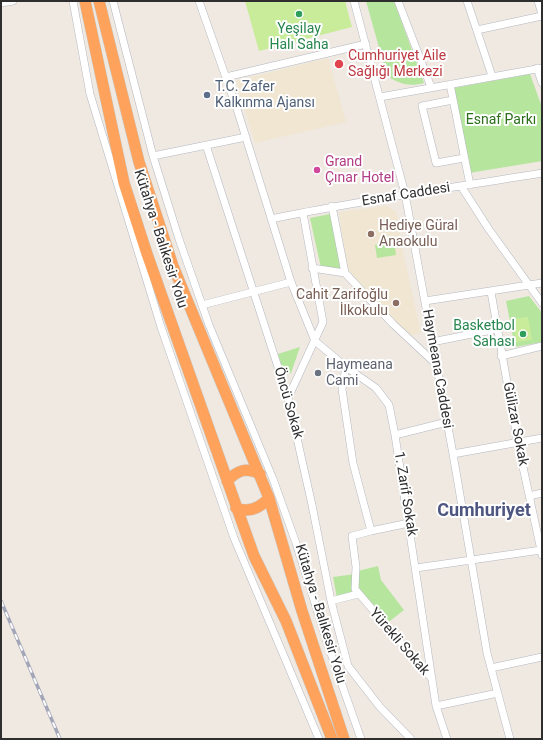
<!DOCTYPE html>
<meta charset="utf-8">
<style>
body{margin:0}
#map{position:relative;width:543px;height:740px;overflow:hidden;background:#efe9e1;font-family:Roboto,sans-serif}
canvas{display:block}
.frame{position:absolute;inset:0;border:2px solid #2e2e2e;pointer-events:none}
</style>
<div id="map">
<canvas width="543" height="740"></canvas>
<div class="frame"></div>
</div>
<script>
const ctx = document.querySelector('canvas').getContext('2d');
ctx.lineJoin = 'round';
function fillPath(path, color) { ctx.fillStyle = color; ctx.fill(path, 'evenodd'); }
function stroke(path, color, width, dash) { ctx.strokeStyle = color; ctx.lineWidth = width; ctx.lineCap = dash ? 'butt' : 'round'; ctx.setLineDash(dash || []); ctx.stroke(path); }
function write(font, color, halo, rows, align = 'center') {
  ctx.font = font + ' Roboto,sans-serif'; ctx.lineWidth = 4; ctx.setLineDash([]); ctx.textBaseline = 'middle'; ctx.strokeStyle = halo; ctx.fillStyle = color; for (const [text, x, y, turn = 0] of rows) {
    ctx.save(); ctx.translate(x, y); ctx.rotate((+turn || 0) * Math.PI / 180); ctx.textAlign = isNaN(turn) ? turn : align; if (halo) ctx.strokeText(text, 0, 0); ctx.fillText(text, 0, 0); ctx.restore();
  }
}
fillPath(new Path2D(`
 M328,58L346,122L255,143L236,81Z
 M387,206L396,212L404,256L421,333L409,336L350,272L347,268L339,212Z`), '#f0e6d1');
fillPath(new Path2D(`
 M366,1H394L424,83C409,87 400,84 387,76Z
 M530,74L542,107V161L469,173L454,88Z
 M330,214L342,271L321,268L310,218Z
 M394,242L396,255L377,258L375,245Z
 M529,296L542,313V342L515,347L506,301Z
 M300,347L291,373L286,375L284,373L278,354Z
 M378,566L381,580L404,610L386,624L362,597L356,583L358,571Z
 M355,574L354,593L337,598L333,577Z`), '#b6e59e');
fillPath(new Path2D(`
 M245,1H345L352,27L259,51Z
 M528,317L532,340L516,342L513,319Z`), '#c9ec9a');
const minor = new Path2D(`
 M73,1L90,94L161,327L234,538L319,739
 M113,1L153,156L179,239L209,325L273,479L296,543L328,645L361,739
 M199,1L237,109L291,282L315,341L346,367L376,388L389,405L395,435L436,706L447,739
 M354,1L405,194L453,454L487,653L510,739
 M398,1L431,87
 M467,1L492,76
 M538,1L542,14
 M1,3L13,1
 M477,30L542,16
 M537,68L542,83
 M226,77L366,44
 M450,84L470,185
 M380,97L542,68
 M453,100L422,106L436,163L464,158
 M206,145L288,398L312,505L331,601L348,666L380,707L411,739
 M153,156L246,137
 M461,186L488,228L542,303
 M332,206L345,273L393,324L436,364
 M271,219C361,200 451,188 542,173
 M312,268L345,273
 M491,292L518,444L542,555
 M425,301L542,283
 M202,305L291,282
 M432,342L497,329
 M501,356L542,346
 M346,367L342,389L353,463L371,531L352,536L356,567L355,589L432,679
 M288,398L323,322L303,213
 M395,435L447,422
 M453,454L542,438
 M529,496L542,493
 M371,531L409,523
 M416,568L541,550
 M331,601L358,594
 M491,668L542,657
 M436,706L498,693`);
const highway = new Path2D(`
 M85,1L124,183L147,254L254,556L286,621L332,739
 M99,1L139,162L173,266L269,498L302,611L344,739
 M227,481C238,470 246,467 260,474
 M236,508C249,513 260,508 269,498`);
stroke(minor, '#b4b7c1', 8);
stroke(highway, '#c9c9c9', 12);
stroke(minor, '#fff', 7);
stroke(highway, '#ffa35c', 11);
const rail = new Path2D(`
 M1,601L60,739`);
stroke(rail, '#a3a6b8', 3.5);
stroke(rail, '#fff', 2, [6]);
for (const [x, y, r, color] of [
 [299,14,4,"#2e9e5b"],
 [339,64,5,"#e0444e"],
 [207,95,4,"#5c6f8a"],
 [317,170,4,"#d1479c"],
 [371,234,4,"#8d6e63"],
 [396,303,4,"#8d6e63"],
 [523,334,4,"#2e9e5b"],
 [318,373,4,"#6b7280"]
]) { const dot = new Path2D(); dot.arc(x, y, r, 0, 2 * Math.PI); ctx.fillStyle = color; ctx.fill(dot); stroke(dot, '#fff', 1.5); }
write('14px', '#27864d', '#fff', [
 ["Yeşilay",299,29],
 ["Halı Saha",299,45],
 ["Basketbol",515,326,"right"],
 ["Sahası",515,342,"right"]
]);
write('14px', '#be3a42', '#fff', [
 ["Cumhuriyet Aile",348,56],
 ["Sağlığı Merkezi",348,72]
], 'left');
write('14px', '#4e5e75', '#fff', [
 ["T.C. Zafer",215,87],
 ["Kalkınma Ajansı",215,103]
], 'left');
write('14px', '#2c6e1b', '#fff', [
 ["Esnaf Parkı",501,120]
]);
write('14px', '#b23c85', '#fff', [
 ["Grand",325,162],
 ["Çınar Hotel",325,178]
], 'left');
write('14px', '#2e2e2e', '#fff', [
 ["Esnaf Caddesi",406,195,-9],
 ["Kütahya - Balıkesir Yolu",160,239,72],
 ["Haymeana Caddesi",437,369,80],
 ["Öncü Sokak",288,403,74],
 ["Gülizar Sokak",515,424,79],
 ["1. Zarif Sokak",405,494,81],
 ["Kütahya - Balıkesir Yolu",320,614,73],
 ["Yürekli Sokak",399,642,49]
]);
write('14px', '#785e54', '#fff', [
 ["Hediye Güral",379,226],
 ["Anaokulu",379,242],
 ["Cahit Zarifoğlu",388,295,"right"],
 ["İlkokulu",388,311,"right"]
], 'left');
write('14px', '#5b616d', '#fff', [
 ["Haymeana",326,365],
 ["Cami",326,381]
], 'left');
write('bold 18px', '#4d5680', '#fff', [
 ["Cumhuriyet",484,511]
]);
</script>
